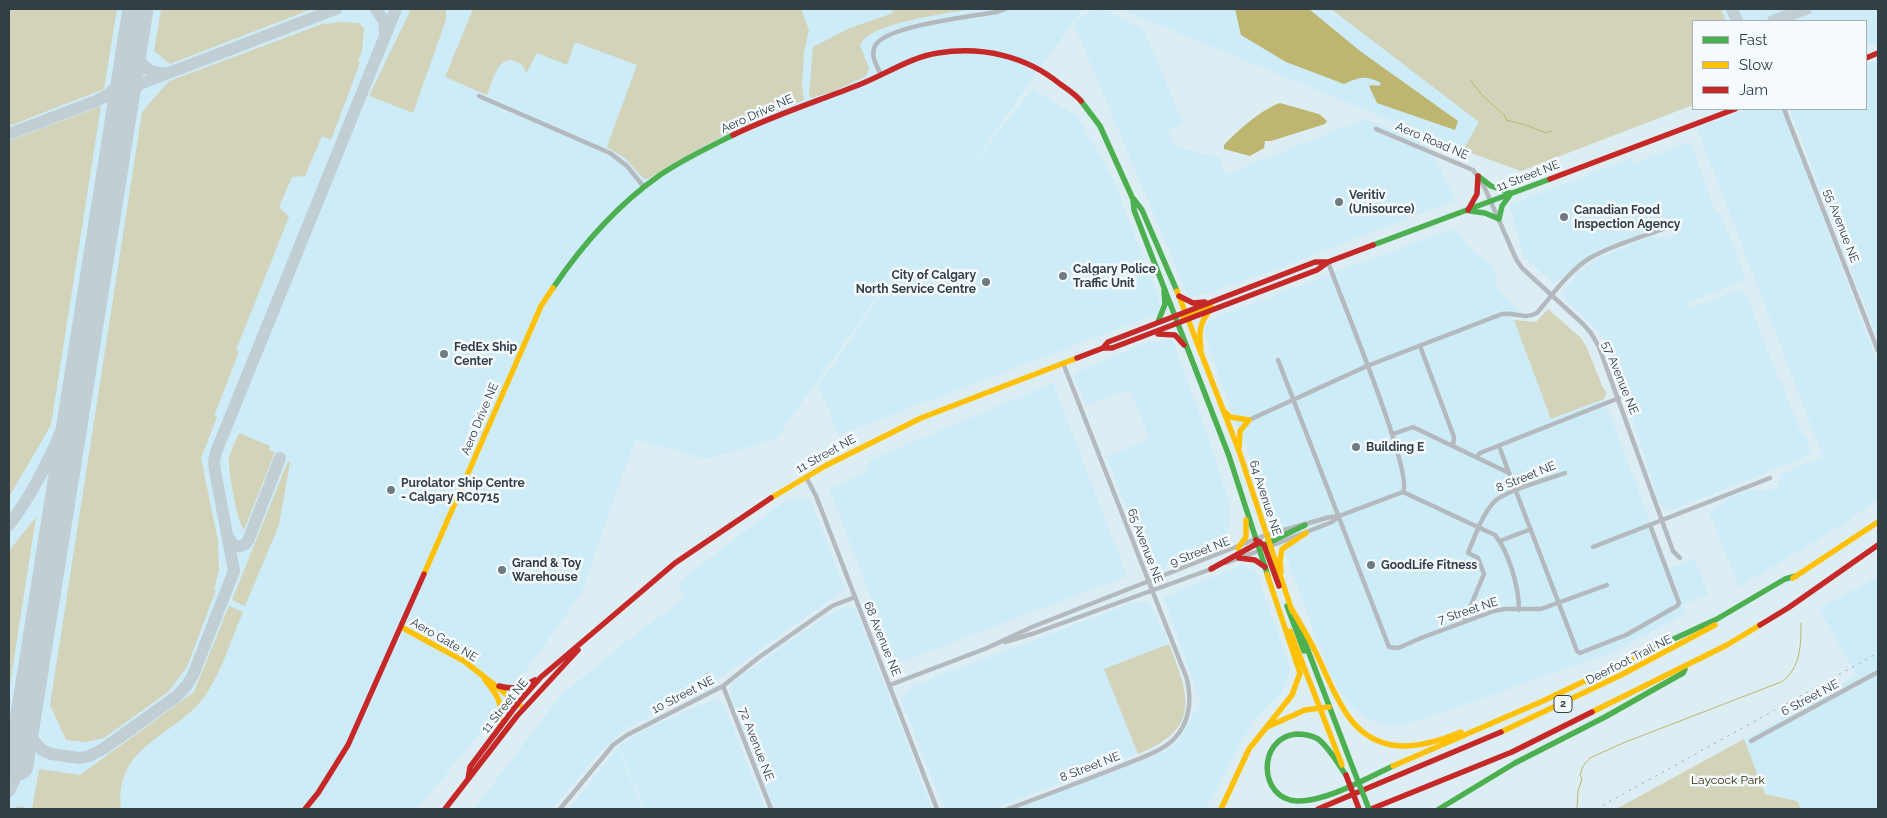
<!DOCTYPE html>
<style>
body{margin:0}
#map{position:relative;width:1887px;height:818px;overflow:hidden;background:#dceef4;font-family:Raleway,sans-serif}
canvas{display:block}
.frame{position:absolute;inset:0;border:10px solid #323f44;pointer-events:none}
.legend{position:absolute;left:1692px;top:20px;width:175px;height:90px;box-sizing:border-box;background:#f4fafd;border:1px solid #a6afb3;margin:0;padding:6px 9px;list-style:none;font-size:15px;color:#323f44}
.legend li{display:flex;align-items:center;gap:10px;height:25px}
.legend b{width:25px;border:1px solid #a6afb3}
</style>
<div id="map">
<canvas width="1887" height="818"></canvas>
<div class="frame"></div>
<ul class="legend">
<li><b style="height:6px;background:#4caf50"></b>Fast</li>
<li><b style="height:6px;background:#ffc107"></b>Slow</li>
<li><b style="height:6px;background:#c62828"></b>Jam</li>
</ul>
</div>
<script>
const ctx = document.querySelector('canvas').getContext('2d');
ctx.lineJoin = 'round';
function fillPath(path, color) { ctx.fillStyle = color; ctx.fill(path, 'evenodd'); }
function stroke(path, color, width, dash) { ctx.strokeStyle = color; ctx.lineWidth = width; ctx.lineCap = dash ? 'butt' : 'round'; ctx.setLineDash(dash || []); ctx.stroke(path); }
function write(font, color, halo, rows, align = 'center') {
  ctx.font = font + ' Raleway,sans-serif'; ctx.lineWidth = 5; ctx.setLineDash([]); ctx.textBaseline = 'middle'; ctx.strokeStyle = halo; ctx.fillStyle = color; for (const [text, x, y, turn = 0] of rows) {
    ctx.save(); ctx.translate(x, y); ctx.rotate((+turn || 0) * Math.PI / 180); ctx.textAlign = isNaN(turn) ? turn : align; if (halo) ctx.strokeText(text, 0, 0); ctx.fillText(text, 0, 0); ctx.restore();
  }
}
fillPath(new Path2D(`
 M9,9H1082L1074,22L1092,9H1103L1144,30L1183,123L1168,130L1174,146L1220,158L1225,175L1364,119L1426,141L1456,200L1261,275L1211,292L1189,298L1073,22L960,181L1032,89L1077,116L1112,176L1157,294L1162,312L839,435L818,385L833,366L906,256L776,439L707,459L635,440L581,594L489,722L417,809H9Z
 M1120,9H1878V42L1866,47V21H1693V105L1521,171L1463,150Z
 M1878,59V341L1790,109H1866V64Z
 M1748,109H1782L1783,110L1878,365V499L1847,522L1739,587L1709,512L1724,504L1727,499L1750,490H1770L1778,487L1781,474L1823,457L1697,128Z
 M1689,143L1692,145L1715,211L1720,212L1744,273L1742,281L1687,303L1691,308L1738,290L1746,294L1779,381H1781L1801,433L1806,437L1812,454L1669,511L1659,503L1630,410L1602,335L1566,300L1564,290L1580,271L1599,258L1650,237H1671L1675,234L1677,224L1669,218L1659,219L1649,230L1595,251L1554,284L1524,257L1509,205L1632,158L1634,163Z
 M1449,230L1458,232L1472,252L1474,251L1492,265L1497,278L1494,280L1499,289L1520,311L1514,320L1551,419L1604,399L1668,569L1695,559L1708,595L1682,605L1686,613L1612,653L1405,725L1379,724L1350,707L1328,670L1244,441L1235,422L1205,337V330L1206,324L1211,319Z
 M1172,339L1208,437L1230,506L1228,541L1152,573L1106,456L1150,440L1130,389L1086,406L1073,374L1145,343Z
 M1053,383L1127,576L896,664L829,488L866,473L870,460Z
 M810,499L845,589L716,681L714,687L628,727L600,752L552,809H474L561,695L633,636L685,598L678,582L785,501Z
 M1242,565L1256,571L1291,670L1281,693L1254,719L1206,809H1015L1166,751L1179,741L1200,702L1164,597Z
 M1878,576V809H1801L1797,801L1765,794L1744,739L1857,676L1819,609Z
 M1149,601L1169,644L1105,669L1138,754L992,809H944L901,700L910,687L1132,603Z
 M845,606L855,610L860,620L932,809H774L730,695V688L735,681L824,617Z
 M714,699L724,704L765,809H644L619,746L644,730Z
 M618,747L642,809H569Z`), '#ceecf8');
fillPath(new Path2D(`
 M9,9H117L104,89L9,126Z
 M161,9H312L170,64L154,51Z
 M411,9H446V20L413,113L369,96Z
 M473,9H801L809,30L804,52L802,85L804,100C750,122 699,146 650,178L645,179L640,175L626,159L607,147L637,65L575,42L567,65L537,53L526,74C525,68 523,65 517,62C498,53 493,81 487,95L445,77Z
 M892,9H973C950,13 865,23 860,46L869,68L866,76L832,92L811,98L809,95L813,47L850,28L893,13Z
 M1331,9H1721L1726,21H1693V105L1521,171L1463,150L1479,122Z
 M340,22L359,23L364,29L362,51L358,62L360,63L331,140L322,136L305,176L292,177L279,207L289,217L236,350L239,352L214,416L217,417L201,458L218,541L219,570L214,589L216,590L187,667L168,692L104,738L86,742L66,740L50,705L142,112L169,81L325,23V24Z
 M101,106L51,425L9,497V141Z
 M1548,309L1581,338L1587,348L1603,388L1607,393L1604,399L1551,419L1514,320L1536,322Z
 M239,433L270,446L269,450L275,452L244,530C237,522 228,470 229,458C231,450 236,441 239,433Z
 M288,461L290,463L279,525L245,606L232,600Z
 M36,517L9,691V551Z
 M229,606L243,612C231,640 222,671 205,696C174,738 114,744 121,809H14L18,806L32,809L39,769L80,775L194,692Z
 M1169,644C1190,697 1201,729 1138,754L1104,669Z
 M1744,739L1765,794L1797,801L1801,809H1616Z`), '#d2d3b8');
fillPath(new Path2D(`
 M1235,9H1309L1360,51L1458,121L1455,130L1377,103L1369,86L1373,85L1379,86L1381,83C1365,75 1360,77 1344,84L1286,62L1241,35Z
 M1280,103L1319,114L1327,121L1325,124L1271,141H1265L1264,148L1250,156L1224,149V145C1237,131 1262,109 1280,103Z`), '#bdb570');
stroke(new Path2D(`
 M1470,80L1482,95L1505,116L1506,120L1523,124L1546,133L1552,131
 M1577,809L1578,791L1582,779L1580,775L1583,766L1590,758L1623,743L1781,682C1801,669 1801,644 1801,623`), '#bdb570', 1);
stroke(new Path2D(`
 M376,9L384,21L385,34
 M1732,9L1737,21
 M1773,21L1806,9
 M134,33C134,54 140,74 165,73
 M120,123L128,95L140,84L336,9
 M9,134L96,101C120,91 126,74 131,51
 M9,525C41,483 60,436 78,387
 M229,538L233,545C239,547 244,547 248,541L280,458
 M26,715L30,737L42,750L51,754L80,758L89,756L103,749L177,696L187,685L193,675L234,571L215,471L214,461L216,452L396,9
 M9,791L14,781L18,765`), '#c1ced4', 12);
stroke(new Path2D(`
 M18,765L138,9`), '#c1ced4', 31);
stroke(new Path2D(`
 M881,75C877,66 870,56 875,46C884,26 974,16 997,12L1005,9
 M479,96L610,153L627,166L644,187
 M1784,109L1878,351
 M1376,129L1473,170L1483,184L1516,259L1522,268L1583,324L1591,333L1599,347L1673,551L1680,558
 M1328,262C1339,294 1414,472 1403,492
 M1420,346L1454,437L1453,446
 M1278,360L1389,647L1398,648L1421,638L1494,611L1505,609H1541L1607,585
 M1249,420L1367,366L1502,314C1515,312 1524,320 1537,313C1553,294 1569,271 1590,258C1611,245 1645,236 1669,227
 M1393,434L1413,427L1509,473L1577,651L1580,653L1626,635L1677,606L1679,603L1650,525
 M1499,446L1509,473
 M1476,457L1480,453L1619,398
 M806,477L816,496L937,809
 M1403,492L1495,535C1509,552 1519,588 1519,610
 M1500,541L1531,529
 M1268,547L1332,522L1339,516
 M1593,547L1770,478
 M1226,563L1261,550
 M1464,622L1484,574L1478,558L1468,553C1475,537 1481,516 1494,502C1504,491 1549,479 1565,473
 M1005,642L1035,633L1214,568
 M890,685L987,648L1032,627L1266,535L1330,517L1339,516L1403,492
 M723,686L771,809
 M1751,741L1878,672
 M560,809L613,745L627,735L723,686L758,658L832,606L855,597
 M1008,809C1044,796 1080,782 1116,768C1132,761 1162,752 1174,739C1190,722 1192,701 1187,679L1063,363`), '#b3b9bc', 4.5);
stroke(new Path2D(`
 M1081,101L1100,126L1132,197L1142,210L1177,291
 M1478,176L1491,186L1511,193
 M1133,200L1134,210L1229,456L1268,576
 M1470,211L1485,213L1499,219L1502,206L1510,195
 M1373,245L1550,179
 M553,288C582,245 616,206 660,175C682,160 709,147 733,135
 M1158,322L1165,304L1164,291
 M1266,544L1305,525
 M1287,606L1304,651
 M1296,619L1354,771
 M1652,649L1717,619L1785,579L1796,576
 M1346,775C1337,763 1330,748 1318,739C1311,735 1303,734 1296,734C1257,738 1258,799 1297,801C1326,802 1367,778 1393,766
 M1439,809L1515,763L1605,717L1683,673L1685,669`), '#4caf50', 5.5);
stroke(new Path2D(`
 M1177,291L1239,451L1292,611
 M1183,318L1211,306
 M1201,349C1199,335 1199,324 1208,313
 M1224,411L1230,417L1249,420
 M1239,448L1240,431L1249,420
 M771,498L825,466L921,418L1077,358
 M1238,548L1246,537V520
 M1281,572L1280,561L1282,549L1306,533
 M424,574L541,306L553,288
 M1793,578L1878,522
 M1291,608C1300,623 1309,638 1317,655C1326,674 1334,695 1346,713C1375,757 1418,750 1461,732
 M401,627L464,661L520,705
 M1290,631L1342,765
 M485,680C497,694 504,705 500,724
 M1592,712L1727,645L1760,625
 M1267,727L1305,710L1329,707
 M1501,732L1621,675L1715,625
 M1393,766L1543,701L1652,649
 M1221,809L1249,749L1292,695L1300,673L1267,574`), '#ffc107', 5.5);
stroke(new Path2D(`
 M1866,58L1878,53
 M733,135C775,115 818,101 861,84C886,74 911,57 938,53C982,46 1026,56 1060,84C1067,89 1075,94 1081,101
 M1550,179L1735,109
 M1468,210L1477,194L1478,176
 M1179,296L1193,303L1205,302
 M1158,334L1175,335L1184,345
 M1103,348L1108,342L1315,262H1328
 M1077,358L1103,348H1112L1317,270L1328,262L1373,245
 M1256,540L1264,545L1279,586
 M1239,558L1255,560L1265,567
 M1211,569L1260,542
 M1760,625L1788,608L1878,545
 M499,686C513,690 523,687 535,680
 M468,779L470,767L518,703L541,677L675,563L771,498
 M305,809L318,793L348,745L424,574
 M445,809L517,716L578,650
 M1318,809L1501,732
 M1371,809L1512,752L1592,712`), '#c62828', 5.5);
stroke(new Path2D(`
 M1596,809L1878,653`), '#a6afb3', 1, [2.5, 5]);
stroke(new Path2D(`
 M1354,771L1369,809`), '#4caf50', 5.5);
stroke(new Path2D(`
 M1346,775L1359,809`), '#c62828', 5.5);
for (const [x, y, r, color] of [
 [1339,202,5,"#6e7c82"],
 [1564,217,5,"#6e7c82"],
 [1063,276,5,"#6e7c82"],
 [986,282,5,"#6e7c82"],
 [444,354,5,"#6e7c82"],
 [1356,447,5,"#6e7c82"],
 [391,490,5,"#6e7c82"],
 [1371,565,5,"#6e7c82"],
 [502,570,5,"#6e7c82"]
]) { const dot = new Path2D(); dot.arc(x, y, r, 0, 2 * Math.PI); ctx.fillStyle = color; ctx.fill(dot); stroke(dot, '#f4fafd', 2); }
for (const [x, y, w] of [
 [1563,704,18]
]) { const box = new Path2D(); box.roundRect(x - w / 2, y - 8.5, w, 17, 4); ctx.fillStyle = '#f4fafd'; ctx.fill(box); stroke(box, '#323f44', 1); }
write('bold 11px', '#323f44', null, [
 ["2",1563,704]
]);
write('12px', '#323f44', '#f4fafd', [
 ["Aero Drive NE",757,114,-24],
 ["Aero Road NE",1432,141,23],
 ["11 Street NE",1528,176,-21],
 ["55 Avenue NE",1841,226,69],
 ["57 Avenue NE",1620,378,68],
 ["Aero Drive NE",480,419,-67],
 ["11 Street NE",826,454,-29],
 ["8 Street NE",1526,477,-22],
 ["64 Avenue NE",1265,498,72],
 ["65 Avenue NE",1145,546,69],
 ["9 Street NE",1200,552,-21],
 ["7 Street NE",1468,611,-18],
 ["68 Avenue NE",882,639,68],
 ["Aero Gate NE",444,640,30],
 ["Deerfoot Trail NE",1629,660,-27],
 ["10 Street NE",683,695,-27],
 ["6 Street NE",1810,698,-28],
 ["11 Street NE",505,706,-51],
 ["72 Avenue NE",756,744,69],
 ["8 Street NE",1090,767,-21]
]);
write('bold 12px', '#323f44', '#f4fafd', [
 ["Veritiv",1349,195],
 ["(Unisource)",1349,209],
 ["Canadian Food",1574,210],
 ["Inspection Agency",1574,224],
 ["Calgary Police",1073,269],
 ["Traffic Unit",1073,283],
 ["City of Calgary",976,275,"right"],
 ["North Service Centre",976,289,"right"],
 ["FedEx Ship",454,347],
 ["Center",454,361],
 ["Building E",1366,447],
 ["Purolator Ship Centre",401,483],
 ["- Calgary RC0715",401,497],
 ["Grand & Toy",512,563],
 ["Warehouse",512,577],
 ["GoodLife Fitness",1381,565]
], 'left');
write('12px', '#322a00', '#f4fafd', [
 ["Laycock Park",1728,780]
]);
</script>
